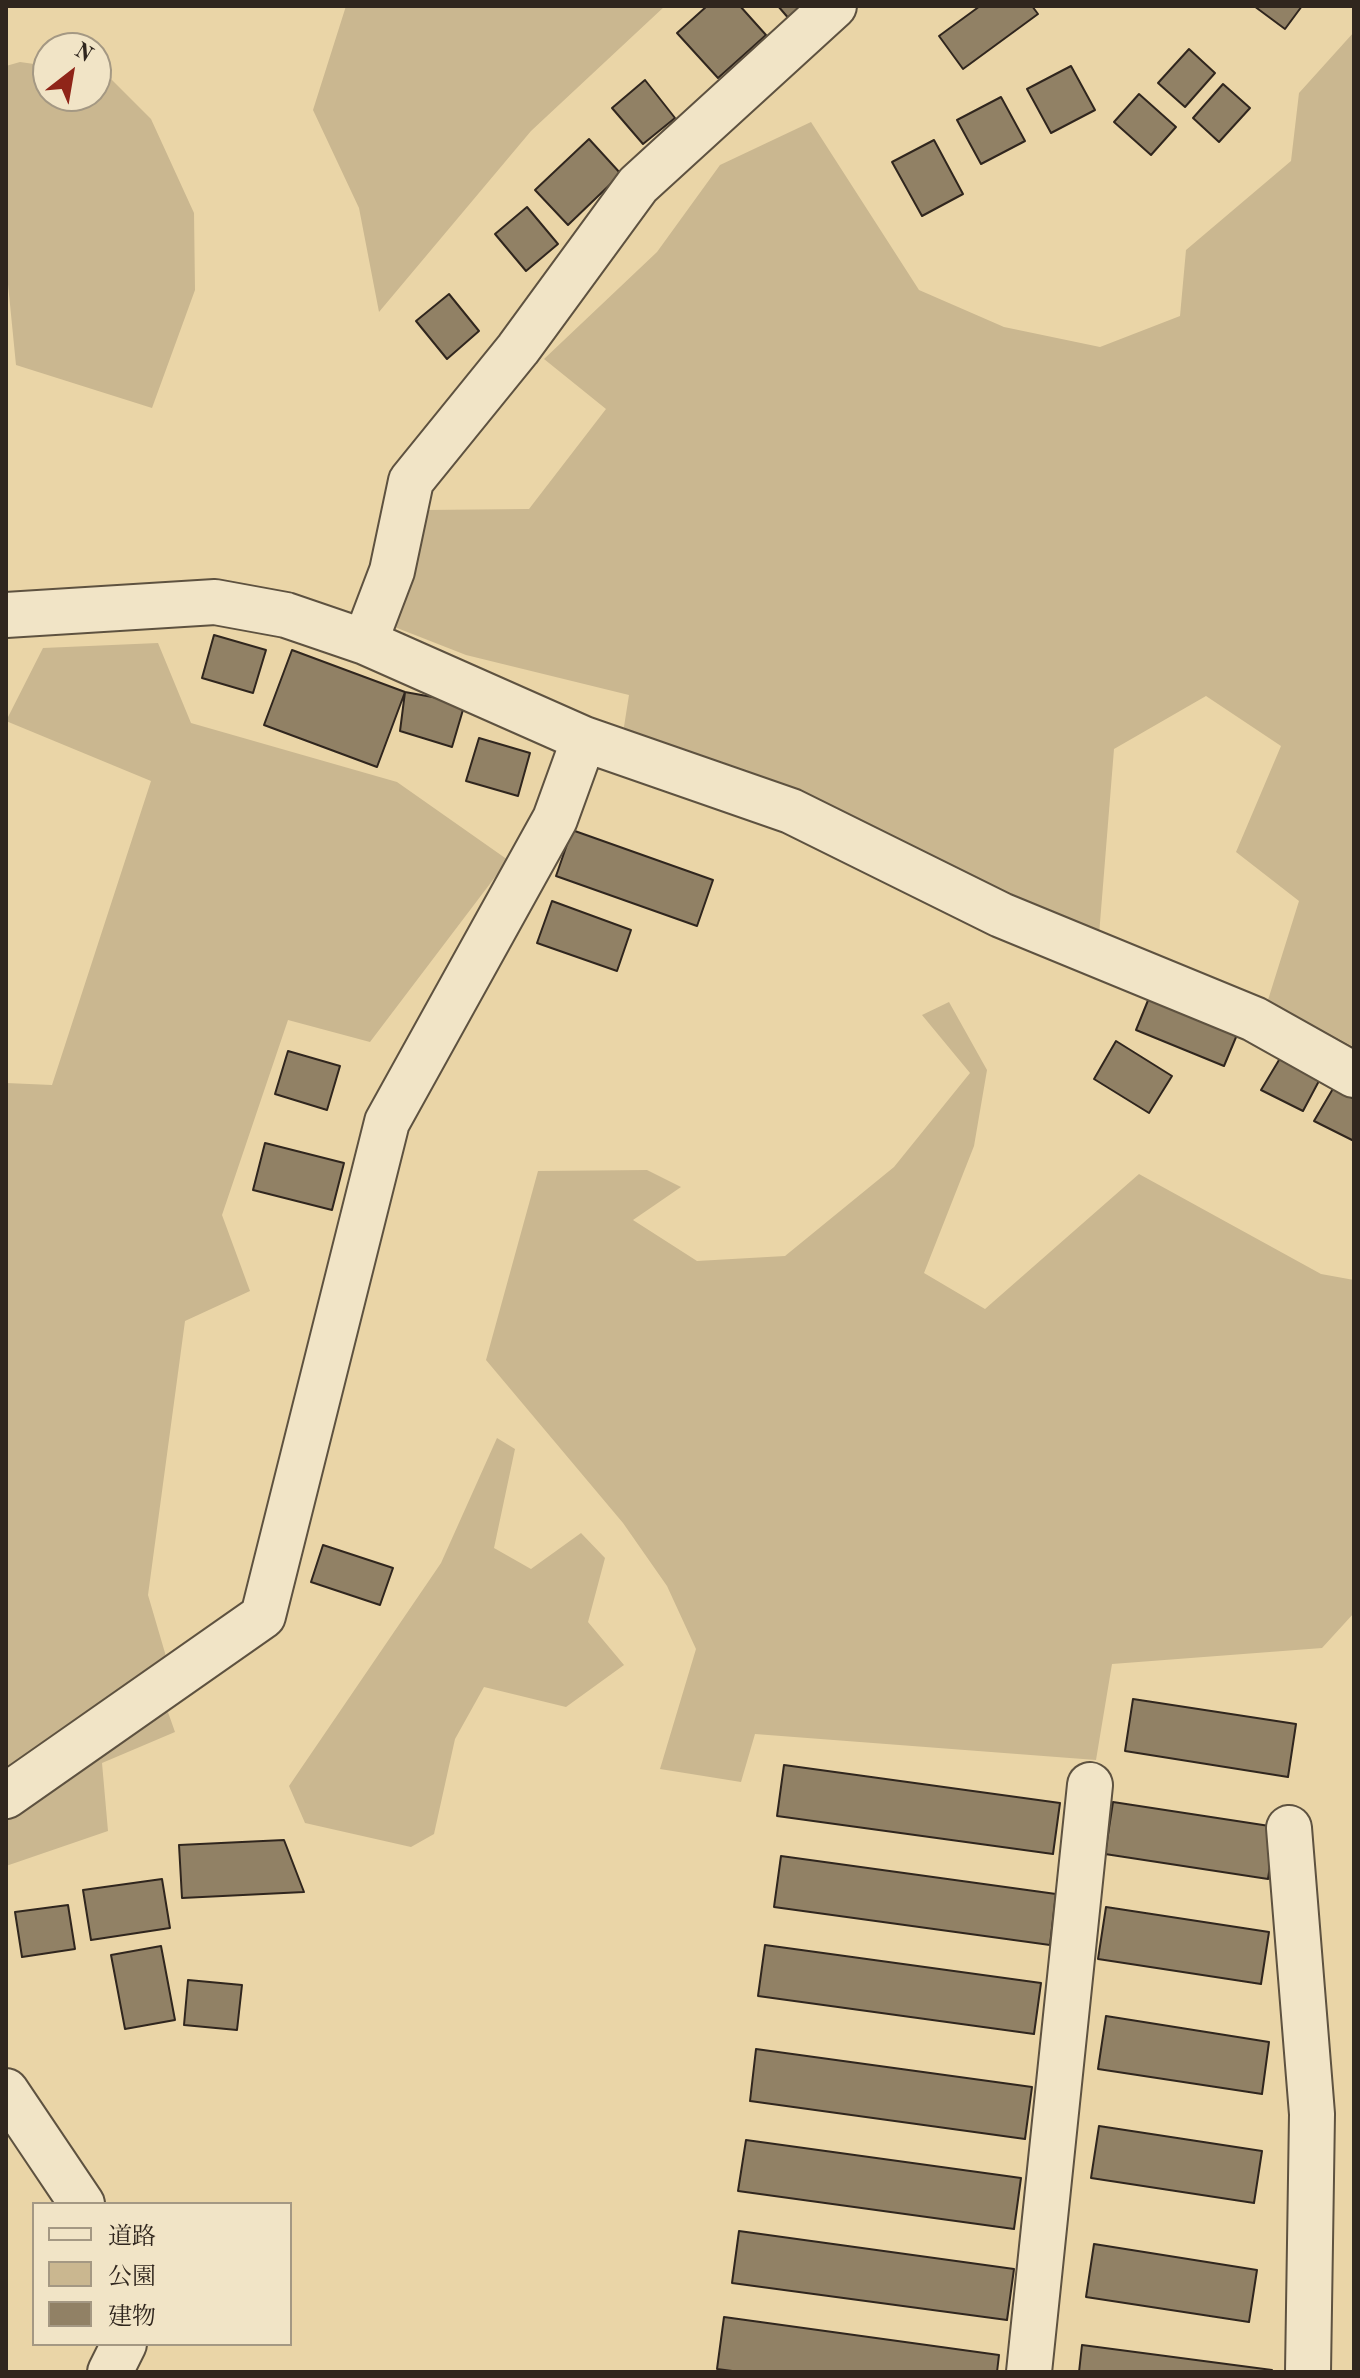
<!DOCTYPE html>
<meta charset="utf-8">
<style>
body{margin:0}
#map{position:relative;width:1360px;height:2378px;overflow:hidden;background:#ead5a7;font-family:"Old Standard TT","Noto Serif JP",serif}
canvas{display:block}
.frame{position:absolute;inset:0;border:8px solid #30261e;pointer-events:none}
.legend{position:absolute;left:32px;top:2202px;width:260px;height:144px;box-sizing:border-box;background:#f1e4c6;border:2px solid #a49883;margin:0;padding:10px 14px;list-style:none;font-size:24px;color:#30261e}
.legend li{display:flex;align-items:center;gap:16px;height:40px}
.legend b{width:40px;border:2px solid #a49883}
.north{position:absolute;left:32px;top:32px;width:80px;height:80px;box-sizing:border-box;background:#f1e4c6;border:2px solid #a49883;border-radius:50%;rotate:31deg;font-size:22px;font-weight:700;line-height:32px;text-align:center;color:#30261e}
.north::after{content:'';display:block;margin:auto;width:28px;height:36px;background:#8f2418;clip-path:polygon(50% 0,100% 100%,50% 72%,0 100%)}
</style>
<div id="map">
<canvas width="1360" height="2378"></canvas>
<div class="frame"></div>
<ul class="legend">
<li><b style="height:10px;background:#f1e4c6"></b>道路</li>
<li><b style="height:22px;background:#cab790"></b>公園</li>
<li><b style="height:22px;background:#918165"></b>建物</li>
</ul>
<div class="north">N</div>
</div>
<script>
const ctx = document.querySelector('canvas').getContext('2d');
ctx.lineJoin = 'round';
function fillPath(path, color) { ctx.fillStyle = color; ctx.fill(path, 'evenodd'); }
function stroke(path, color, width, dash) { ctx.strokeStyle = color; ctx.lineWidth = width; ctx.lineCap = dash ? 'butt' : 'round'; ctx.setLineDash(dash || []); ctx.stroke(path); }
fillPath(new Path2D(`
 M346,6H665L531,131L379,312L359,208L313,110Z
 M1354,32V1047L1268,1000L1299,901L1236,852L1281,746L1206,696L1114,749L1099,935L998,892L882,831L623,733L629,695L466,655L392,626L425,510L529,509L606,409L544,359L657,252L720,165L811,122L919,290L1004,327L1100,347L1180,316L1186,250L1291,161L1299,93Z
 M20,62L48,66V96H96V71L105,73L151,119L194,213L195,290L152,408L16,365L6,264V66Z
 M158,643L191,723L397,782L508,860L370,1042L288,1020L222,1215L250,1291L185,1321L148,1595L170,1670L6,1783V1083L52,1085L151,781L6,721L43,648Z
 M949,1002L987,1070L974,1146L924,1273L985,1309L1139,1174L1321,1274L1354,1280V1613L1322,1648L1112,1664L1096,1760L755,1734L741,1782L660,1769L696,1649L667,1586L623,1523L486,1360L538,1171L647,1170L681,1187L633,1220L697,1261L785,1256L894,1167L970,1073L922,1015Z
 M497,1438L515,1449L494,1548L531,1569L581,1533L605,1558L588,1622L624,1665L566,1707L484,1687L455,1739L434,1834L411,1847L305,1823L289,1786L441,1563Z
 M163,1698L175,1732L102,1763L108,1831L6,1866V1806Z`), '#cab790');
const building = new Path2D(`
 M707,6H740L766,35L718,78L677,33Z
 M778,6H806L790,20Z
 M980,6H1032L1038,14L963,69L939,36Z
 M1254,6H1302L1285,29Z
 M1189,49L1215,73L1185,107L1158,83Z
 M1071,66L1095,110L1051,133L1027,89Z
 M645,80L675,118L643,144L612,108Z
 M1223,84L1250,108L1219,142L1193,118Z
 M1139,94L1176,127L1151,155L1114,122Z
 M1001,97L1025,141L981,164L957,120Z
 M589,139L621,174L568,225L535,190Z
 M934,140L963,194L922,216L892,162Z
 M527,207L558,244L526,271L495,234Z
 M449,294L479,331L447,359L416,321Z
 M214,635L266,650L253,693L202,678Z
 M292,650L405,692L377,767L264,725Z
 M405,692L465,703L452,747L400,731Z
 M479,738L530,753L518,796L466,781Z
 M572,830L713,880L697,926L556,876Z
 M552,901L631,930L617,971L537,943Z
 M1151,993L1239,1030L1224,1066L1136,1030Z
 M1116,1041L1172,1076L1149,1113L1094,1079Z
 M288,1051L340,1066L327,1110L275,1094Z
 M1282,1055L1320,1079L1303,1111L1261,1090Z
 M1334,1087L1354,1099V1141L1314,1121Z
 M265,1143L344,1163L332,1210L253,1190Z
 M323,1545L393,1568L380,1605L311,1582Z
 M1133,1699L1296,1724L1288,1777L1125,1751Z
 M784,1765L1060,1803L1053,1854L777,1816Z
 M1113,1802L1276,1827L1268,1879L1105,1854Z
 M284,1840L304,1892L182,1898L179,1845Z
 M781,1856L1056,1894L1050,1945L774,1907Z
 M162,1879L170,1928L91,1940L83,1890Z
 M68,1905L75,1949L22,1957L15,1912Z
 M1106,1907L1269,1932L1261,1984L1098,1959Z
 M765,1945L1041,1983L1034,2034L758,1996Z
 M161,1946L175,2020L125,2029L111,1955Z
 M188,1980L242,1985L237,2030L184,2025Z
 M1106,2016L1269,2042L1262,2094L1098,2069Z
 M756,2049L1032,2087L1025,2139L750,2101Z
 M1099,2126L1262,2151L1254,2203L1091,2178Z
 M746,2140L1021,2178L1014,2229L738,2191Z
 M739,2231L1014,2269L1007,2320L732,2283Z
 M1094,2244L1257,2270L1249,2322L1086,2297Z
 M724,2317L999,2355L997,2372H740L717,2369Z
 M1082,2345L1272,2370V2372H1079Z`);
fillPath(building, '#918165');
stroke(building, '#30261e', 2);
const street = new Path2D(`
 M6,615L215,602L286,615L365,642L584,739L791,811L1001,915L1254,1019L1354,1075
 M365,642L392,571L411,481L518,349L638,185L834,6
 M6,1796L263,1616L387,1122L555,819L584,739
 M1289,1828L1312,2114L1308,2372
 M6,2091L82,2204
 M110,2372L124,2344
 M1029,2372L1090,1785`);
stroke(street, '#5e5240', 48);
stroke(street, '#f1e4c6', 44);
</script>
